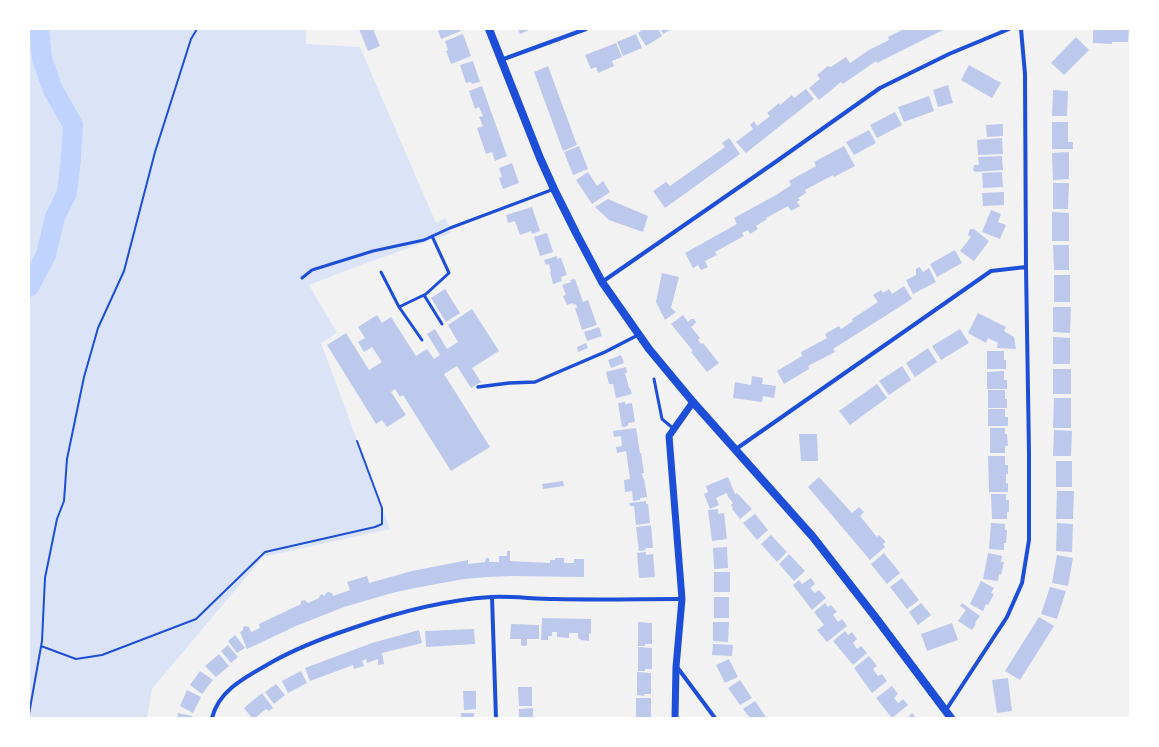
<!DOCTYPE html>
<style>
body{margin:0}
#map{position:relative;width:1159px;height:747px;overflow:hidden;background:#f2f2f2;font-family:Helvetica,sans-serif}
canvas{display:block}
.frame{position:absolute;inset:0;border:30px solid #fff;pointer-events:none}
</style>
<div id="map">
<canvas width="1159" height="747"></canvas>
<div class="frame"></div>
</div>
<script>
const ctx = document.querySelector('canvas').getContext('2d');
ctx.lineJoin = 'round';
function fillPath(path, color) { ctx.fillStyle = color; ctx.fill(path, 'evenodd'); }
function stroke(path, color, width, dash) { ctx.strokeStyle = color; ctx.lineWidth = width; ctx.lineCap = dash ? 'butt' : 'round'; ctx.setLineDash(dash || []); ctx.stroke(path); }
fillPath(new Path2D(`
 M29,29H306V44L360,47L436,223L445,218L450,228L451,233L361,265L309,285L337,333L321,343L390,529L263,557L152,689L147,718H29Z`), '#dbe4f7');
stroke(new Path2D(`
 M29,287L46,255L55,217L67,193L71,158L73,125L53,90L42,59L39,29`), '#bfd3fe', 20);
fillPath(new Path2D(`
 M359,29H373L380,46L368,51Z
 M442,29H461V31L441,39L438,31Z
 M518,29H531L520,34Z
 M644,29H658L662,36L646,46L638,33Z
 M660,29H672L663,34Z
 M904,29H945L877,63L876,61L843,84L841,82L819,100L809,88L820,79L817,75L828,66L831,67L846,57L850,63L869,50L889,40L888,37Z
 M1093,29H1129L1128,42H1112V44L1093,43Z
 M463,34L471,56L451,64L446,51L448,50L445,41Z
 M636,34L642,48L623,56L617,42Z
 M1076,37L1089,50L1064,75L1051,63Z
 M616,43L622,57L612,61L614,66L598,73L596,67L591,69L585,55Z
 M473,61L480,82L472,84L471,82L466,83L460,65Z
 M969,65L1001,83L992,98L961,80Z
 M548,66L577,145L563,151L534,72Z
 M948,85L953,103L938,107L933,90Z
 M482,86L507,156L495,161L492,152L486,154L477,128L483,126L479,117L483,116L479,107L475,109L469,91Z
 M806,89L814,99L746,153L736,142L753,129L750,125L754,121L757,126L770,116L767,113L779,103L780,105L792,95L794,98Z
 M1053,90L1068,91L1067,116H1052Z
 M929,96L934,111L904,122L898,107Z
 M895,112L902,125L877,138L870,125Z
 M1052,122H1068V142H1073V149H1052Z
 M1003,124V136L987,137L986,125Z
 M869,130L876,143L854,155L846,142Z
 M729,138L740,154L665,208L653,191L666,182L670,186L725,147L722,143Z
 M1002,138L1003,154L978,155L977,140Z
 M579,146L588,169L573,175L564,152Z
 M844,146L855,166L834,177L833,175L805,190L806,193L798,198L800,200L797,202L800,206L791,211L788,206L766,218L767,219L756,226L758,229L750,234L748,230L742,233L744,236L715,252L717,255L705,261L708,267L701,270L698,265L693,268L685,253L737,224L734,218L776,195L791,185L789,181L816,166L814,162Z
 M1069,152V179L1053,180L1052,153Z
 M1002,156L1003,170L975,172L973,170L974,165H979L978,157Z
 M512,163L519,183L503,189L499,178L502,177L499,168Z
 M588,172L597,186L603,181L610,192L592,204L576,180Z
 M1002,172L1003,187L983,188L982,173Z
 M1053,183H1069L1068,209H1053Z
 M1004,192V205L983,206L982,193Z
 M608,199L648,216L643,232L609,220L595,207Z
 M532,207L540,231L532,234L531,231L520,235L515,221L508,223L506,215Z
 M991,210L1001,214L998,222L1006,225L1000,239L982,232Z
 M1052,212L1069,213V241H1052Z
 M970,229H974L989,241L974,261L960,251L971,237L968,235Z
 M547,233L553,252L540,256L534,237Z
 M1053,245H1069V270H1054Z
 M955,250L962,263L937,277L930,264Z
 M557,256V259L561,258L567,275L561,277L562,281L553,284L550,272L551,271L549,264L546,265L544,260Z
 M919,267L921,269L923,272L929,268L936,282L913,294L906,280L916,275V269Z
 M662,273L679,277L671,308L676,312L665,320L656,302Z
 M1054,275H1070V302H1054Z
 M575,279L583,302L588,300L597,325L582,330L575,308H577L576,304L574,305L573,303L567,305L563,296L566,295L562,285L571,282L570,280Z
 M904,286L912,299L833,349L835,352L808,366L809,369L784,384L777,371L802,356L801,352L827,338L825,334L839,326L841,329L853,321L852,319L878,302L873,295L881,290L883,293L889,289L892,294Z
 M445,289L460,313L446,322L431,298Z
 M1053,307H1071L1070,333L1053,332Z
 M472,309L499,351L472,368L481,382L471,388L457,366L444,374L490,447L451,471L403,395L400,397L395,389L391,392L406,415L387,427L382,420L376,424L327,345L346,333L369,370L382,362L372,347L364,352L358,342L365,338L358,327L377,315L382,323L391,317L416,356L427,349L434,359L440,355L427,334L435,329L447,349L458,342L448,325Z
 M978,313L1006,327L1004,331L1014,337L1016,349L997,348L998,343L988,338L986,343L968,333Z
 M683,315L688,322L691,319H694L696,322L695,324L691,327L700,338L698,340L701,344L703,343L719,363L707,372L691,352L693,351L671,324Z
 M599,327L602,336L587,341L584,332Z
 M960,329L969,343L941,360L932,346Z
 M1053,337L1070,338V364H1053Z
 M586,343L588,348L578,352L577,347Z
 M928,348L937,362L915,377L906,363Z
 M987,351H1004V360H1006V369H987Z
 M621,355L624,363L611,368L608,360Z
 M902,366L911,380L889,395L879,381Z
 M626,367L627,373H625L629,388H630L632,394L616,398L613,384H609L606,372Z
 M1053,369H1071V394H1053Z
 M1004,371V380H1007V389H987V372Z
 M752,376L763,378L762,384L776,386L774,398L763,396L762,402L733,398L735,382L751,385Z
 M877,384L887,398L862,416L850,425L839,411Z
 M988,390H1005V399H1007V408H988Z
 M1054,398H1071V428H1053Z
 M625,402V404L632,403L635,422L628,423V426L622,427L618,403Z
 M988,409H1005V417H1008V426H988Z
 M636,428L640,453H641L644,473H642L643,479L644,478L647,497L640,498V500L633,501L632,491L625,492L624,480L630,479L626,451L617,453L616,447L622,446L621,436L614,437L613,431Z
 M990,428H1005V434H1007L1008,446H1005V453H990Z
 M1054,430L1072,431L1071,456H1053Z
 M799,434H817L818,461H801Z
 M988,456H1005V465H1008V474H1006V484L1008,483V492H989Z
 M1056,461H1072V487H1056Z
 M728,477L735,494L737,493L752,509L740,519L732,509L733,508L731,505L733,503L728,497L727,493L716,498L719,505L710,509L704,494L708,492L706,486Z
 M819,477L852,513L859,507L864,512L860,516L877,537L879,535L886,542L883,544L885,547L870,560L808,487Z
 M563,481L564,486L543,489L542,484Z
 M1057,491H1074L1073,519H1056Z
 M991,494H1006V500H1009V512H1007V519H992Z
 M646,501V504H648L650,523L636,525L634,506H630L629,503Z
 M718,509V514L724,513L727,539L712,541L708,510Z
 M755,514L768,530L757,540L743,523Z
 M991,523L1005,524V530H1007L1006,543H1004V550L989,549Z
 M1057,523L1073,524L1072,552L1056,551Z
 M651,525L653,548H645L646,550L639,551L636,527Z
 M771,535L787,552L777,562L761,544Z
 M727,547L728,568L714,569L713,548Z
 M507,551H510V561L550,563V560H555V558H564V563H574V559H584V577L512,576L487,577L464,579L415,588L392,593L344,607L296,626L247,649L240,632L243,630V627L246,626L249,627L251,632L260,628L259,624L301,604V601L305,600L308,603L319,598L321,594L325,596L326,593L328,592L332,593L333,596L350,590L347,582L367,576L369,583L412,571L468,560V564L485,562L486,558H489V562H499V556H507Z
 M646,552V555L653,554L655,577L639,578L637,553Z
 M884,553L900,573L887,584L871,564Z
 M988,553L1002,556L1001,562H1004L1001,575L999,574L998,581L983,579Z
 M789,554L805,571L794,581L779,564Z
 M1057,555L1073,558L1068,586L1052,583Z
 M714,572H730V592H714Z
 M811,578L815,584L810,588L815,593L819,590L826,598L812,610L793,585L799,580L802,584Z
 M902,578L919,600L907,609L890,587Z
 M981,581L994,588L991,593L994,594L988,605L986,604L983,611L970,604Z
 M1050,587L1066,591L1057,619L1041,614Z
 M714,597H729V618H714Z
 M825,603L828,607L831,605L837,612L833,615L838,622L842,619L847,626L827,642L817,630L824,625L814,612Z
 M921,603L931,615L918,625L909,612Z
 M962,603L980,616L975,623L976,624L972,630L958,621L966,610L960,606Z
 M1039,617L1054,626L1020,680L1005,671Z
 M542,618L591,619V634L589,633V641L581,640L578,638V633H569V638L557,637V632H552V636H548V640H541Z
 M638,622L652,623V644H645V646H638Z
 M713,622H729L728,642L713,641Z
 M952,623L958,640L927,651L921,634Z
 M511,624L539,625V639H527V645L525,646H522L521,645V639H510Z
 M474,629L475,644L426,647L425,631Z
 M419,630L422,643L382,653L384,664L378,665V659L367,663L366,659L362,661L364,666L354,669L353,665L310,681L305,668L372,643Z
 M845,631L848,635L852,632L857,639L853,643L857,649L861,646L867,653L853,665L833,641Z
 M235,635L245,648L237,653L228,641Z
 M713,644L733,645L732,656L712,655Z
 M228,645L238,657L231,663L221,651Z
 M638,647L652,648V669H645V671H638Z
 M219,654L229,666L216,677L205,666Z
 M869,656L877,666L873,669L878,676L882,674L887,681L872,693L854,668Z
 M729,659L738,677L725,683L716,665Z
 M200,671L213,680L202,694L190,685Z
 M301,671L307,683L288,693L282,681Z
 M637,672L651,673V694H644V696L637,695Z
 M1008,678L1012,711L997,713L992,680Z
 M740,680L752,698L740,705L728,688Z
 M276,684L285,695L274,704L265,692Z
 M892,686L898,694L894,698L898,703L903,699L908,705L892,718L876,698Z
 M518,687H532V706H519Z
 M187,690L201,697L193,713L180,706Z
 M463,691H476V709L464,710Z
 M262,693L273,708L269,711L266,709L255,718H252L244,708Z
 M636,698H651V717H636Z
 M755,701L766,717L765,718H750L743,709Z
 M533,708V718H519V709Z
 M178,713L192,716V718H177Z
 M461,713H474V718H461Z
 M912,713L916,718H907Z`), '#bdc9ec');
stroke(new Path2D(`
 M41,646L76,659L102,655L196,619L265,552L375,527L382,524V508L357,441
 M29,714L42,641L45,578L57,519L64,501L67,459L84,377L98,328L124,271L155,152L191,39L197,29`), '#1d4ed8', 2);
stroke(new Path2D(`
 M381,272L399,307L426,294L449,273L432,236
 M302,278L312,270L373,251L424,240L450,228L554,189
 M424,295L442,324
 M399,307L422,340
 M654,379L662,419L674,429`), '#1d4ed8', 3);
stroke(new Path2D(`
 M478,387L509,383L535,382L605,352L638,335`), '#1d4ed8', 3.5);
stroke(new Path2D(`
 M501,60L586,29
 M602,282L774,163L880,88L949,54L1009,29
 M736,449L991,271L1026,267
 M492,597L496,718
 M677,667L715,718
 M946,710L1007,617L1022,583L1029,540V453L1026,267L1025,74L1021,29
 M212,718C219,689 248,676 272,662C297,648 323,638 350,629C395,613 443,600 491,597C512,596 534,599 555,599C597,600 640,599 682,599`), '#1d4ed8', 4);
stroke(new Path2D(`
 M675,718L676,667L682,599L669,436L693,402`), '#1d4ed8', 7);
stroke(new Path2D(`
 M489,29L540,158L554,189L576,233L602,282L649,349L693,402L813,537L876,618L951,718`), '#1d4ed8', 8);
</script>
